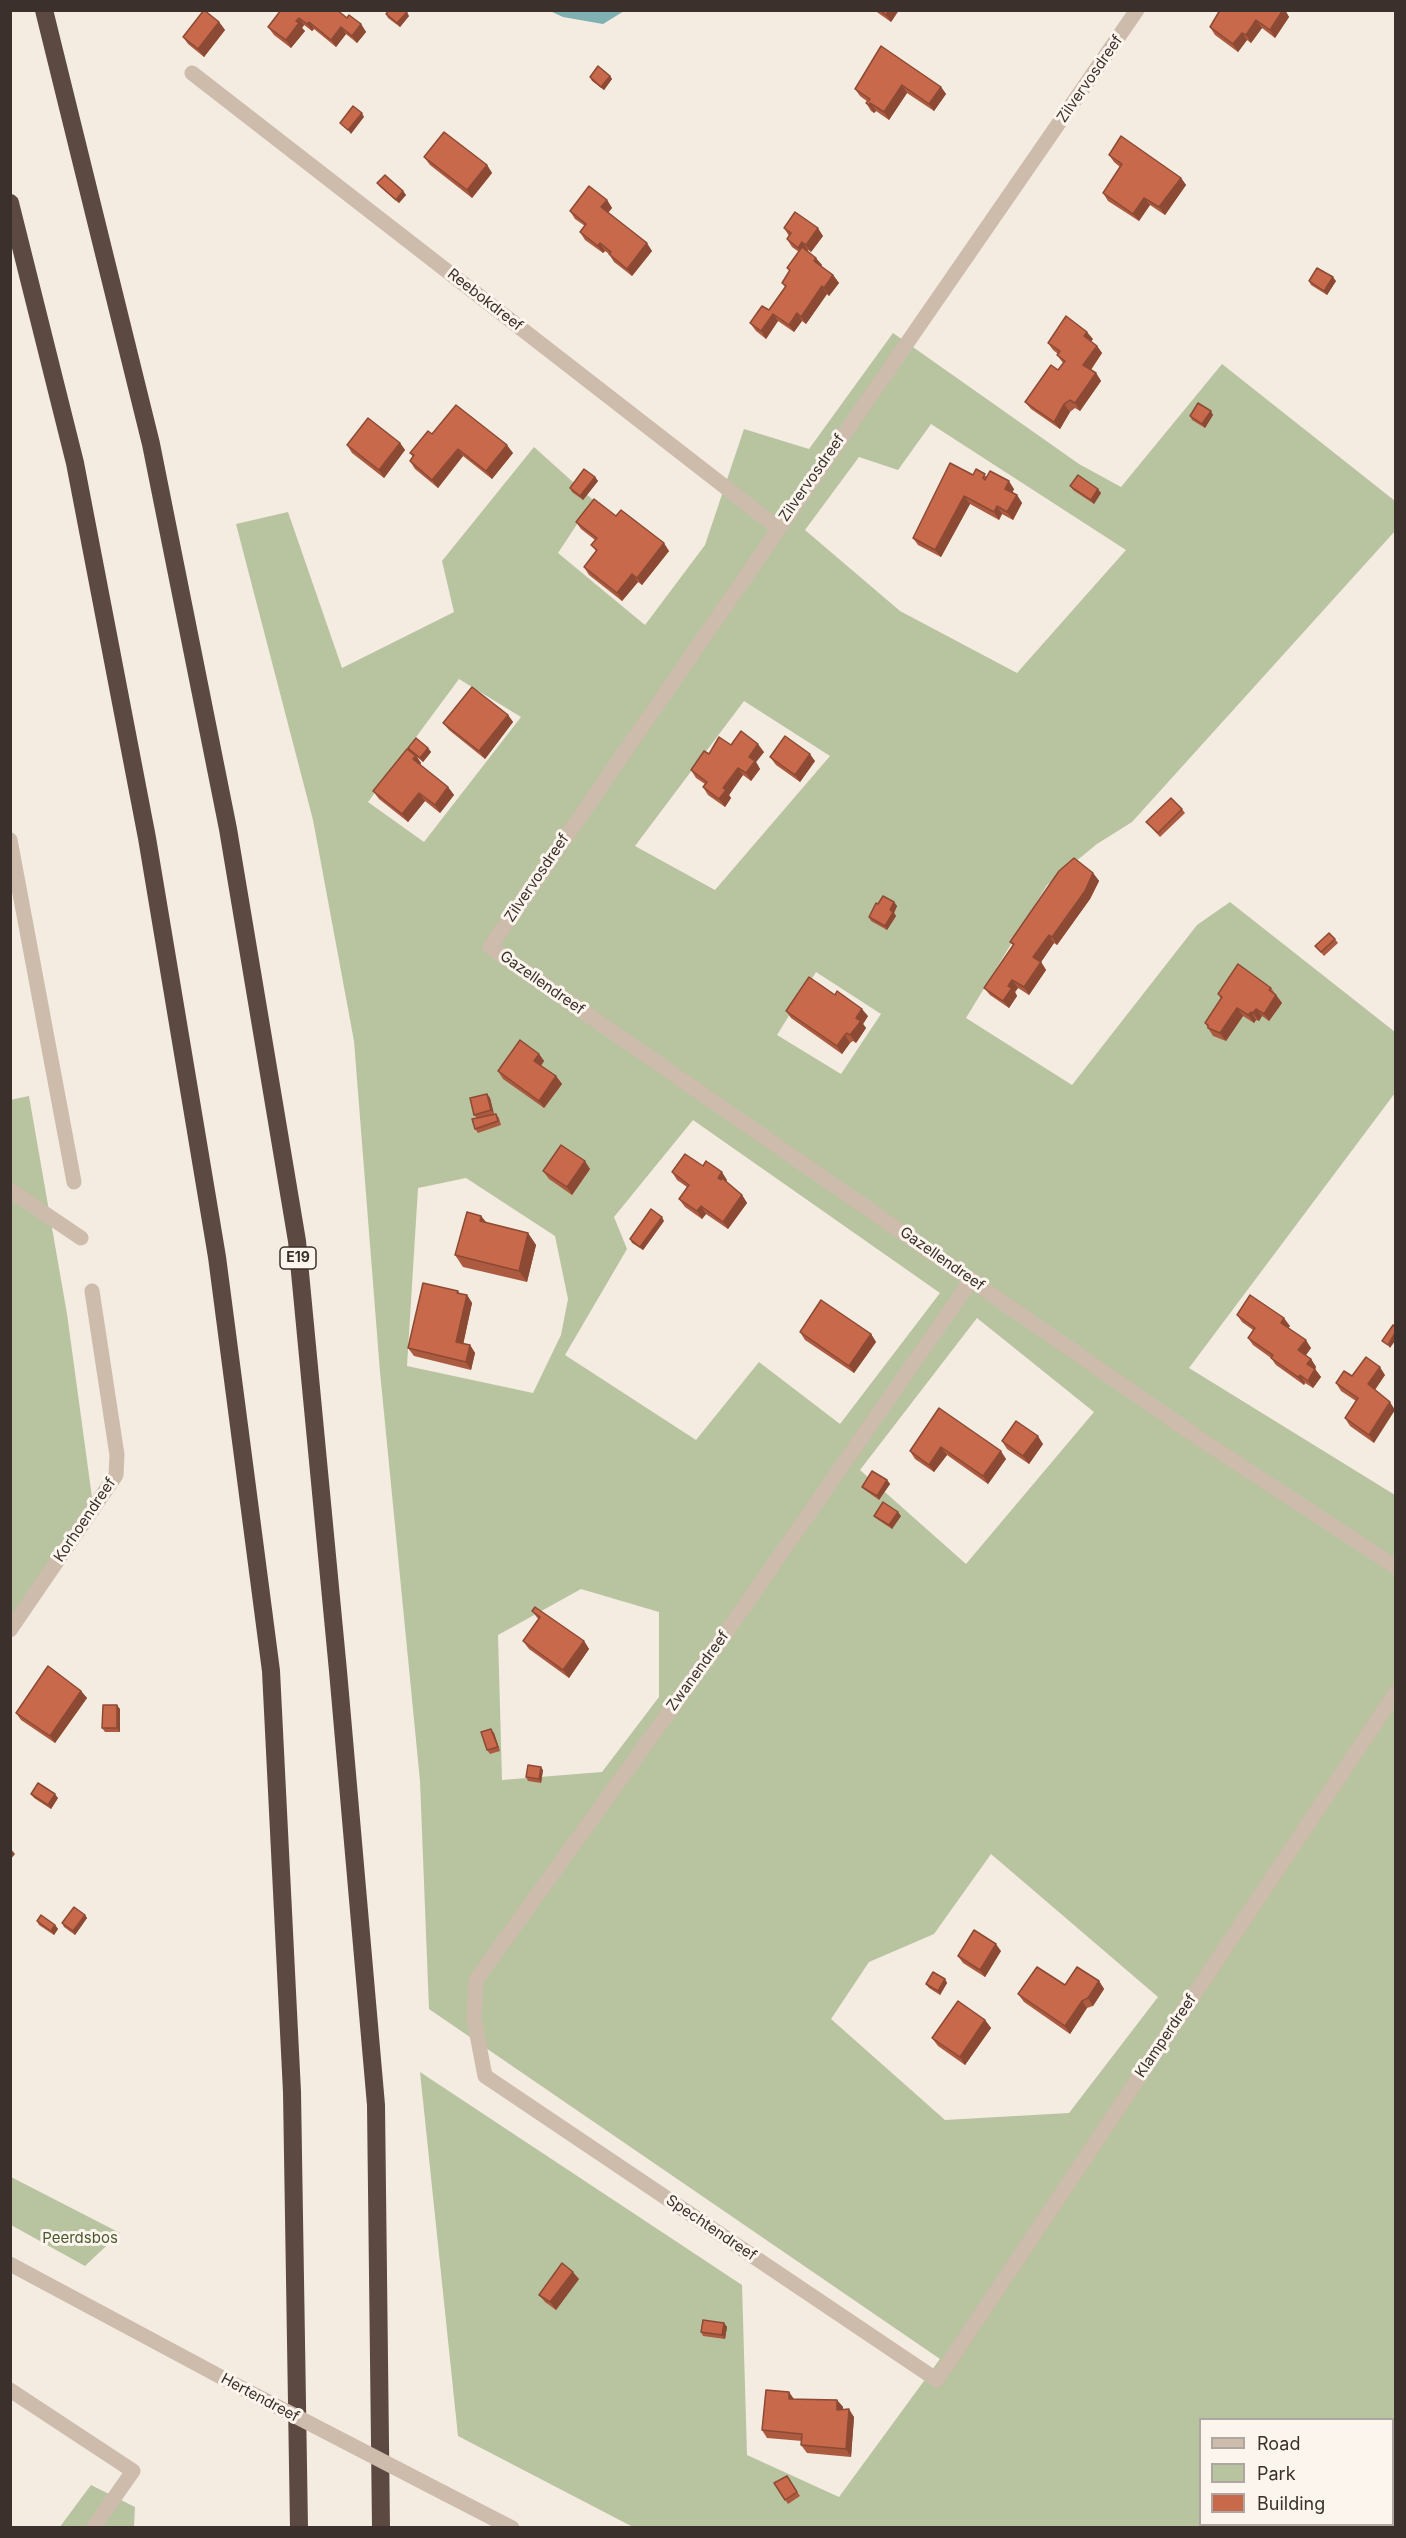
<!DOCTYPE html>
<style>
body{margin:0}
#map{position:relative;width:1406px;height:2538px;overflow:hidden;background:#f4ebe1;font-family:Inter,sans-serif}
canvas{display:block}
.frame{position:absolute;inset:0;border:12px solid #3b302b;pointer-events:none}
.legend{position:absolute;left:1199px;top:2418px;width:195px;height:108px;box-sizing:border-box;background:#fbf5ee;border:2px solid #aea6a0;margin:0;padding:8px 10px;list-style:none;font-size:18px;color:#3b302b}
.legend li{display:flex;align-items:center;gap:12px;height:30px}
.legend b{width:30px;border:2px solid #aea6a0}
</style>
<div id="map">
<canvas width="1406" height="2538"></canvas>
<div class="frame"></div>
<ul class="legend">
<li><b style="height:8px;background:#cdbbac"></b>Road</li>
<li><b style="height:16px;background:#b8c4a0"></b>Park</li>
<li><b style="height:16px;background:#c8694b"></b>Building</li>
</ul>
</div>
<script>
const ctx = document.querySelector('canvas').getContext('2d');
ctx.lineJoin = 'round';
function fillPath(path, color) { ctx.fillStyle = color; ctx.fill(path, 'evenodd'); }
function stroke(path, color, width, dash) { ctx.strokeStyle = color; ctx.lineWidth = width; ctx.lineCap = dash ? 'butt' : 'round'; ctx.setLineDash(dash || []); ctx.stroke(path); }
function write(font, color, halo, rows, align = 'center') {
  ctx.font = font + ' Inter,sans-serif'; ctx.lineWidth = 6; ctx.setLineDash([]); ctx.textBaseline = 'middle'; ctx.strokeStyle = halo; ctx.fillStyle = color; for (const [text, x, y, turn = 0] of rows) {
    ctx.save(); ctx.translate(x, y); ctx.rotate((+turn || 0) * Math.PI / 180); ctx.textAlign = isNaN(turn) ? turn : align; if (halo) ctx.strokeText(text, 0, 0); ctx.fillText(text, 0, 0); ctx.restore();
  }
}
fillPath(new Path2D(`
 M893,333L1079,464L1121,487L1222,364L1395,501V531L1132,822L1097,844L1047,885L966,1018L1072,1085L1197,925L1230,902L1395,1032V1093L1189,1368L1395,1495V2527H633L458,2436L420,2072L742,2285L747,2455L839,2497L940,2359L429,2009L420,1781L380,1372L354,1041L313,820L236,524L288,512L342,668L454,612L442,561L534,447L593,500L558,553L645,625L705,545L744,429L809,449ZM931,424L1126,550L1017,673L900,611L805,530L859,457L898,470ZM459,679L521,717L424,842L368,802ZM744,701L830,756L715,890L635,846ZM816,972L881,1014L841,1074L777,1035ZM693,1120L940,1293L840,1424L759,1362L696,1440L565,1355L627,1249L614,1217ZM466,1178L555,1236L568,1299L561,1335L533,1393L407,1366L418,1188ZM977,1318L1094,1412L966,1564L860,1470ZM581,1589L659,1612V1697L602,1772L502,1780L498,1635ZM991,1854L1158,1997L1069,2113L945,2120L831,2019L869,1962L934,1934ZM1200,2420H1392V2524H1200Z
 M29,1096L67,1314L94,1512L11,1628L10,1100Z
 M10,2177H11L120,2233L85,2266L11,2225Z
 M91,2485L135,2507L134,2527L59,2528Z`), '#b8c4a0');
fillPath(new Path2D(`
 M550,11L624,10V11L603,24L563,17Z`), '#7fb0b2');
stroke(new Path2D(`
 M1137,10L490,947L1206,1443L1396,1567
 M192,73L778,528
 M10,840L74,1182
 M10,1190L81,1238
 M972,1279L723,1637L476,1980L474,2019L485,2076L937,2380L1396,1692
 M10,1630L116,1475L117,1455L92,1291
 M10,2264L249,2392
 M10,2390L133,2471L93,2528
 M444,2493L512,2528`), '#cdbbac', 15);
stroke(new Path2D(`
 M44,10L151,444L228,829L297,1241L338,1671L376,2105L381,2528
 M10,203L75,463L147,838L217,1257L271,1671L292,2092L299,2528`), '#5c4a42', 18);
stroke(new Path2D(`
 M249,2392L444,2493`), '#cdbbac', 15);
fillPath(new Path2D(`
 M281,10L338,12L347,18L361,24L366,32L357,43L346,34L336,47L314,29L312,31L304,25L302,28L305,31L291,48L274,35L268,27Z
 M874,10H899L891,22Z
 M1220,10H1285L1289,17L1275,38L1262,28L1251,43L1247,40L1238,52L1215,35L1210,27Z
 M386,14L409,16L400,27L388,18Z
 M219,22L225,30L204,57L188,44L183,37Z
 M881,46L941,87L946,94L934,111L907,93L889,120L876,111L874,113L871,111L866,103L868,102L860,96L855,89Z
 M610,76L612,79L604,90L592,81L590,77Z
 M1109,155L1181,178L1186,185L1165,215L1150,205L1139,221L1108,201L1103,193L1120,167L1114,162Z
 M424,157L487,165L492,173L472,198L430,165Z
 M377,183L403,191L406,195L399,203L380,187Z
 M607,200L612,208L608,213L652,251L632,276L614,262L609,254L605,251L603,253L585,240L580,232L585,226L575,219L570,211Z
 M784,228L823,236L811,252L808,250L807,251L822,265L821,266L833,275L839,283L829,296L827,294L806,324L802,321L794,332L778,321L766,339L756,331L750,323L769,310L785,287L782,283L790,272L787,268L799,252L792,247L787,239L789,236Z
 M1309,281H1336L1327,295L1311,285Z
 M1093,339L1091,341L1097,346L1102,353L1091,370L1096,373L1101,381L1080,411L1075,408L1070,412L1060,429L1031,409L1025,402L1058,370L1063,363L1057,355L1058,354L1053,350L1048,343Z
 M1213,415L1205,428L1192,420L1190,416Z
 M432,434L513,453L492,479L463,456L438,488L415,469L410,461L413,457L410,453Z
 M400,443L405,450L384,478L352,453L347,445Z
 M973,475L987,476L1014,489L1012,493L1017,495L1022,503L1013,520L1002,514L999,520L970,504L941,557L918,545L913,538Z
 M595,477L598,481L583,500L572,492L570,488Z
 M1070,486L1101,493L1094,504L1073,490Z
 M616,516L669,551L642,585L638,582L622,601L589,575L584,567L596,551L591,545L595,540L581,529L576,522Z
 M508,715L513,722L485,759L449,730L443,723Z
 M731,745L764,752L756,762L760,769L751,781L743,775L729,795L731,798L725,807L708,795L703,787L705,784L696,778L691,770L709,754Z
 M428,748L431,752L423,762L417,757L421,763L420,765L448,787L454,795L440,813L425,801L408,822L379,799L373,791L410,751Z
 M770,757L815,761L800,782L776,765Z
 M1182,809L1185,813L1160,837L1146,822Z
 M1093,873L1099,881L1090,899L1057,945L1054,943L1041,962L1046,970L1029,995L1018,988L1015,992L1017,996L1009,1008L990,995L984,988L1013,945L1010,942Z
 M894,902L897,906L894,913L896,916L887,930L871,921L869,917L878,904Z
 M1335,939L1338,943L1324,956L1315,946Z
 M1271,988L1282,1003L1269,1021L1262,1016L1259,1021L1256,1020L1254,1023L1243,1016L1226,1041L1213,1036L1205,1023L1221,999L1218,994Z
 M786,1011L868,1016L863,1024L866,1028L856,1043L853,1041L850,1043L842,1054L791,1018Z
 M539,1054L544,1061L541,1066L556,1076L562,1084L544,1108L503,1079L498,1071Z
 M487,1094L490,1098L494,1114H496L499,1118L501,1125L478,1133L475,1129L477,1118L474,1115Z
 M703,1166L727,1180L726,1181L742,1195L747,1203L728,1229L706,1214L702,1219L685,1207L679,1199L687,1187L677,1180L672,1172Z
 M590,1169L572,1195L549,1179L543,1171Z
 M481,1216L487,1223L528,1233L536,1245L527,1282L463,1267L455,1255Z
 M664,1221L643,1250L632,1243L630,1239Z
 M458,1291L460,1294L467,1295L472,1303L463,1344L470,1345L475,1353L471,1370L414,1356L408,1348Z
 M1237,1315L1290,1326L1288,1328L1311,1348L1305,1356L1311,1359L1316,1367L1315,1369L1321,1377L1313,1388L1305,1383L1304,1385L1276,1365L1271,1358L1253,1345L1248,1338L1253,1330L1242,1322Z
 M800,1332L871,1334L876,1342L854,1373L805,1340Z
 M1385,1375L1375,1390L1374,1443L1350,1426L1345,1418L1356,1401L1341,1391L1336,1383L1352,1376Z
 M939,1408L1006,1459L988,1484L947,1455L934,1472L915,1459L910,1451Z
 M1002,1441L1043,1444L1029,1464L1007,1449Z
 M887,1480L890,1484L879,1500L865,1490L862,1487Z
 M874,1516H901L892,1529L877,1519Z
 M532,1611L584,1641L589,1649L569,1678L529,1649L523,1641L539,1620Z
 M81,1691L87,1698L55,1743L21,1720L16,1713Z
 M120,1709V1732H105L102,1728Z
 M494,1733L500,1751L490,1754L487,1750Z
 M543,1770L541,1783L528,1781L526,1777Z
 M31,1794L58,1798L51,1809L34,1798Z
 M85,1915L87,1918L75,1935L64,1927L62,1923Z
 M37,1921L55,1925L58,1929L54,1935L39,1925Z
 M1001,1951L985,1977L963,1963L958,1956Z
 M945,1979L947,1983L940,1995L929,1988L926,1984Z
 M1099,1981L1104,1989L1093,2006L1087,2008L1070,2034L1024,2002L1018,1994L1065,1985Z
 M985,2020L991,2028L965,2065L938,2046L932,2038Z
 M579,2279L556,2310L545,2302L539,2295Z
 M724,2323L727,2327L725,2339L703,2336L701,2332Z
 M789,2392L794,2399L837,2400L843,2407V2409L854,2417L851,2457L807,2453L801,2445L802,2441L767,2438L762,2430Z
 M787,2476L800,2496L788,2504L774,2483Z`), '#ac5a40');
fillPath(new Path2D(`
 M889,10H899L891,22L886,15Z
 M1283,10H1285L1289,17L1275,38L1270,30Z
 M407,12L409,16L400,27L397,23Z
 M299,18L304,25L302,28L305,31L291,48L286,40Z
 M1256,20L1262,28L1251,43L1246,35Z
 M219,22L225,30L204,57L198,49Z
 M309,22L314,29L312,31L307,24Z
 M361,24L366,32L357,43L352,36Z
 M341,27L346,34L336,47L331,40Z
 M1242,33L1247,40L1238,52L1233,44Z
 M610,76L612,79L604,90L601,87Z
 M902,85L907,93L889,120L884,112Z
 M941,87L946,94L934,111L929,104Z
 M870,103L876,111L874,113L869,105Z
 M362,113L364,117L351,134L348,130Z
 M487,165L492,173L472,198L467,190Z
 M1181,178L1186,185L1165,215L1159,207Z
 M403,191L406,195L399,203L396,200Z
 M1144,198L1150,205L1139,221L1133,214Z
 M607,200L612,208L606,215L601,207Z
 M818,228L823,236L811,252L806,245Z
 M802,242L808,250L804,256L798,248Z
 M600,243L605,251L603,253L598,246Z
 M647,243L652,251L632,276L627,269Z
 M816,258L822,265L819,269L814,261Z
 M833,275L839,283L829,296L824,288Z
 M1333,277L1336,281L1327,295L1324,291Z
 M822,286L827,294L806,324L801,317Z
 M797,313L802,321L794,332L789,325Z
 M773,314L778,321L766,339L761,331Z
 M1087,332L1093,339L1089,344L1084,336Z
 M1097,346L1102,353L1089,372L1083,365Z
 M1096,373L1101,381L1080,411L1075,403Z
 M1064,404L1070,412L1060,429L1054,422Z
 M1211,411L1213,415L1205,428L1202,424Z
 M400,443L405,450L384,478L379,470Z
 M507,445L513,453L492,479L486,471Z
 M458,449L463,456L438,488L432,480Z
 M595,477L598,481L583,500L580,496Z
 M1009,481L1014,489L1010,497L1005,489Z
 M1098,489L1101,493L1094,504L1091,500Z
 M1017,495L1022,503L1013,520L1007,512Z
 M964,496L970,504L941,557L935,550Z
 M997,506L1002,514L999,520L994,512Z
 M664,543L669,551L642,585L637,578Z
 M632,574L638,582L622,601L617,593Z
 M508,715L513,722L485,759L479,751Z
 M758,744L764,752L756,762L760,769L751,781L746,773L749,757Z
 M428,748L431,752L423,762L420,758Z
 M810,754L815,761L800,782L795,775Z
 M416,756L421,763L419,767L413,759Z
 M738,768L743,775L729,795L731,798L725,807L719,799L723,788Z
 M448,787L454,795L440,813L435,805Z
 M419,793L425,801L408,822L402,814Z
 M1093,873L1099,881L1090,899L1057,945L1052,937Z
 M894,902L897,906L894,913L896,916L887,930L885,926L890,910Z
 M1049,935L1054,943L1039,965L1033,957Z
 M1041,962L1046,970L1029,995L1024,987Z
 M1012,980L1018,988L1015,992L1017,996L1009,1008L1003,1001L1008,986Z
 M1276,995L1282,1003L1269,1021L1264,1014Z
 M1237,1008L1243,1016L1226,1041L1220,1033Z
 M862,1009L868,1016L863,1024L866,1028L856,1043L850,1035L856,1018Z
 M1256,1009L1262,1016L1259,1021L1253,1013Z
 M1251,1012L1256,1020L1254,1023L1248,1015Z
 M845,1035L850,1043L842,1054L837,1046Z
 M539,1054L544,1061L539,1068L534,1061Z
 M556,1076L562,1084L544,1108L539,1101Z
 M487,1094L490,1098L494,1114L491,1110Z
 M585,1161L590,1169L572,1195L567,1187Z
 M722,1172L727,1180L723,1185L718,1178Z
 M742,1195L747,1203L728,1229L723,1222Z
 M701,1206L706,1214L702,1219L697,1211Z
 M481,1216L489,1227L480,1221Z
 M662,1217L664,1221L643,1250L640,1247Z
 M528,1233L536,1245L527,1282L519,1271Z
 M467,1295L472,1303L462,1350L456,1342Z
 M1284,1318L1290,1326L1286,1331L1281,1323Z
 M1395,1333V1341L1390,1348L1388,1345Z
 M871,1334L876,1342L854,1373L849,1366Z
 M1306,1340L1311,1348L1304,1358L1298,1350Z
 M470,1345L475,1353L471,1370L466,1362Z
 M1311,1359L1316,1367L1313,1371L1307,1364Z
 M1380,1367L1385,1375L1373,1392L1368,1384Z
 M1315,1369L1321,1377L1313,1388L1308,1381Z
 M1300,1375L1305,1383L1304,1385L1298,1377Z
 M1390,1402L1395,1410L1374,1443L1369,1435Z
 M1038,1436L1043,1444L1029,1464L1023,1456Z
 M941,1447L947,1455L934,1472L929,1465Z
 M1001,1451L1006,1459L988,1484L983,1476Z
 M887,1480L890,1484L879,1500L877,1496Z
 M898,1512L901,1516L892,1529L889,1525Z
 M584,1641L589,1649L569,1678L563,1670Z
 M81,1691L87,1698L55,1743L50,1736Z
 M117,1705L120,1709V1732L117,1728Z
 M491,1729L494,1733L500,1751L498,1747Z
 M541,1767L543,1770L541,1783L539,1779Z
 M55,1794L58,1798L51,1809L48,1805Z
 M10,1848L15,1854L10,1860Z
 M85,1915L87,1918L75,1935L73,1931Z
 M55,1925L58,1929L54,1935L51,1931Z
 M996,1944L1001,1951L985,1977L980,1970Z
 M945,1979L947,1983L940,1995L938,1991Z
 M1099,1981L1104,1989L1093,2006L1088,1998Z
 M1082,2001L1087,2008L1070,2034L1065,2026Z
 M985,2020L991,2028L965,2065L960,2057Z
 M573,2272L579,2279L556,2310L550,2302Z
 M724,2323L727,2327L725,2339L722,2335Z
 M789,2392L794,2400L789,2399Z
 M837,2400L843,2407L842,2417L837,2410Z
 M849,2409L854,2417L851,2457L846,2449Z`), '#8c4a34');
const building = new Path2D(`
 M204,10L219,22L198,49L183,37Z
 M281,10H337L347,18L349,15L361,24L352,36L341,27L331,40L309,22L307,24L299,18L296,21L299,23L286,40L268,27Z
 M389,10H404L407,12L397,23L386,14Z
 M880,10H889L886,15Z
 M1220,10H1283L1270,30L1256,20L1246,35L1242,33L1233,44L1210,27Z
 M881,46L941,87L929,104L902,85L884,112L870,103L869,105L866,103L870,99L855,89Z
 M598,66L610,76L601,87L590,77Z
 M353,106L362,113L348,130L340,123Z
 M444,132L487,165L467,190L424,157Z
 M1121,136L1181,178L1159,207L1144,198L1133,214L1103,193L1122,164L1109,155Z
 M385,175L403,191L396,200L377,183Z
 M589,186L607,200L601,207L647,243L627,269L609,254L611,252L600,243L598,246L580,232L586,224L570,211Z
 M795,212L818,228L806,245L802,242L798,248L787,239L791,233L784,228Z
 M802,247L816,258L814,261L833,275L824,288L822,286L801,317L797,313L789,325L773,314L761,331L750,323L762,306L769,310L786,286L782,283L790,270L787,268Z
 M1317,268L1333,277L1324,291L1309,281Z
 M1066,316L1087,332L1084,336L1097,346L1083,365L1096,373L1075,403L1070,400L1064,404L1054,422L1025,402L1051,365L1058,370L1065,361L1057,355L1060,351L1048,343Z
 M1198,403L1211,411L1202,424L1190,416Z
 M456,405L507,445L486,471L458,449L432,480L410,461L414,455L410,453L428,431L432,434Z
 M368,418L400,443L379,470L347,445Z
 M950,463L973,475L976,469L985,474L983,478L985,480L990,471L1009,481L1005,489L1017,495L1007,512L997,506L994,512L964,496L935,550L913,538Z
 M584,469L595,477L580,496L570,488Z
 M1078,475L1098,489L1091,500L1070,486Z
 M594,499L616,516L621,510L664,543L637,578L632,574L617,593L584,567L597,550L591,545L597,538L576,522Z
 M472,687L508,715L479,751L443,723Z
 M741,731L758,744L749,757L755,761L746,773L738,768L723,788L726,790L719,799L703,787L707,782L691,770L704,751L709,754L719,737L731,745Z
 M785,736L810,754L795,775L770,757Z
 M416,738L428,748L420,758L408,748Z
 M407,749L416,756L413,759L448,787L435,805L419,793L402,814L373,791Z
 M1171,798L1182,809L1158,833L1146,822Z
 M1074,858L1093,873L1085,891L1052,937L1049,935L1033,957L1041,962L1024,987L1012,980L1008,986L1012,988L1003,1001L984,988L1014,944L1010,942L1059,871Z
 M883,896L894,902L890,910L893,912L885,926L869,917L876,903L878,904Z
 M1329,933L1335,939L1321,952L1315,946Z
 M1238,964L1271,988L1269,990L1276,995L1264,1014L1256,1009L1253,1013L1251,1012L1248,1015L1237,1008L1220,1033L1208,1028V1025L1205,1023L1222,997L1218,994Z
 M809,977L835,995L837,991L862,1009L856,1018L861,1021L850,1035L847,1033L845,1035L837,1046L786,1011Z
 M520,1040L539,1054L534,1061L556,1076L539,1101L498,1071Z
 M487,1094L491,1110L474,1115L470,1098Z
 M496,1114L498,1121L475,1129L472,1119Z
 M561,1145L585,1161L567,1187L543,1171Z
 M685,1154L703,1166L706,1161L722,1172L718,1178L721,1180L722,1178L742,1195L723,1222L701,1206L697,1211L679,1199L689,1185L672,1172Z
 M651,1209L662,1217L640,1247L630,1239Z
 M467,1212L481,1216L480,1221L528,1233L519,1271L455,1255Z
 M423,1283L458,1291L457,1293L467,1295L456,1342L470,1345L466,1362L408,1348Z
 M1250,1295L1284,1318L1281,1323L1306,1340L1298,1350L1311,1359L1307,1364L1315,1369L1308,1381L1300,1375L1298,1377L1271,1358L1273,1355L1248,1338L1255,1328L1237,1315Z
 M821,1300L871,1334L849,1366L800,1332Z
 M1393,1325L1395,1326V1333L1388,1345L1382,1341Z
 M1366,1357L1380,1367L1368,1384L1390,1402L1369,1435L1345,1418L1358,1398L1336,1383L1344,1371L1352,1376Z
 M939,1408L1001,1451L983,1476L941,1447L929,1465L910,1451Z
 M1016,1421L1038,1436L1023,1456L1002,1441Z
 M872,1471L887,1480L877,1496L862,1487Z
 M883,1502L898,1512L889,1525L874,1516Z
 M535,1607L584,1641L563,1670L523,1641L540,1617L532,1611Z
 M48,1666L81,1691L50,1736L16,1713Z
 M103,1705H117V1728H102Z
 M491,1729L498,1747L487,1750L481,1732Z
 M528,1765L541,1767L539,1779L526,1777Z
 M38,1783L55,1794L48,1805L31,1794Z
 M74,1907L85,1915L73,1931L62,1923Z
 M41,1915L55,1925L51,1931L37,1921Z
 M974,1930L996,1944L980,1970L958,1956Z
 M1037,1967L1065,1985L1077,1967L1099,1981L1088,1998L1082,2001L1065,2026L1018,1994Z
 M933,1972L945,1979L938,1991L926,1984Z
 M958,2001L985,2020L960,2057L932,2038Z
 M562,2263L573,2272L550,2302L539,2295Z
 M703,2320L724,2323L722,2335L701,2332Z
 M766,2390L789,2392V2399L837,2400V2410L849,2409L846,2449L801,2445L802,2434L762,2430Z
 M787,2476L797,2492L785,2500L774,2483Z`);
fillPath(building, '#c8694b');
stroke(building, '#8c4a34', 1.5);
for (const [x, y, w] of [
 [298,1258,36]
]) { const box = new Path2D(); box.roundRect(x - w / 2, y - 11, w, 22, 4.5); ctx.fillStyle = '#fbf5ee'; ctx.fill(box); stroke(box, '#3b302b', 1.5); }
write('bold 14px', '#3b302b', null, [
 ["E19",298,1258]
]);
write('15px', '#3b302b', '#fbf5ee', [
 ["Zilvervosdreef",1090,79,-55],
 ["Reebokdreef",485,300,38],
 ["Zilvervosdreef",812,478,-55],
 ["Zilvervosdreef",537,878,-56],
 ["Gazellendreef",542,983,35],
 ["Gazellendreef",942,1259,35],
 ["Korhoendreef",85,1520,-56],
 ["Zwanendreef",698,1671,-54],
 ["Klamperdreef",1166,2036,-56],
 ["Spechtendreef",711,2228,34],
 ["Hertendreef",260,2398,28]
]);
write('15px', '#4a5a2e', '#fbf5ee', [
 ["Peerdsbos",80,2238]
]);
</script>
